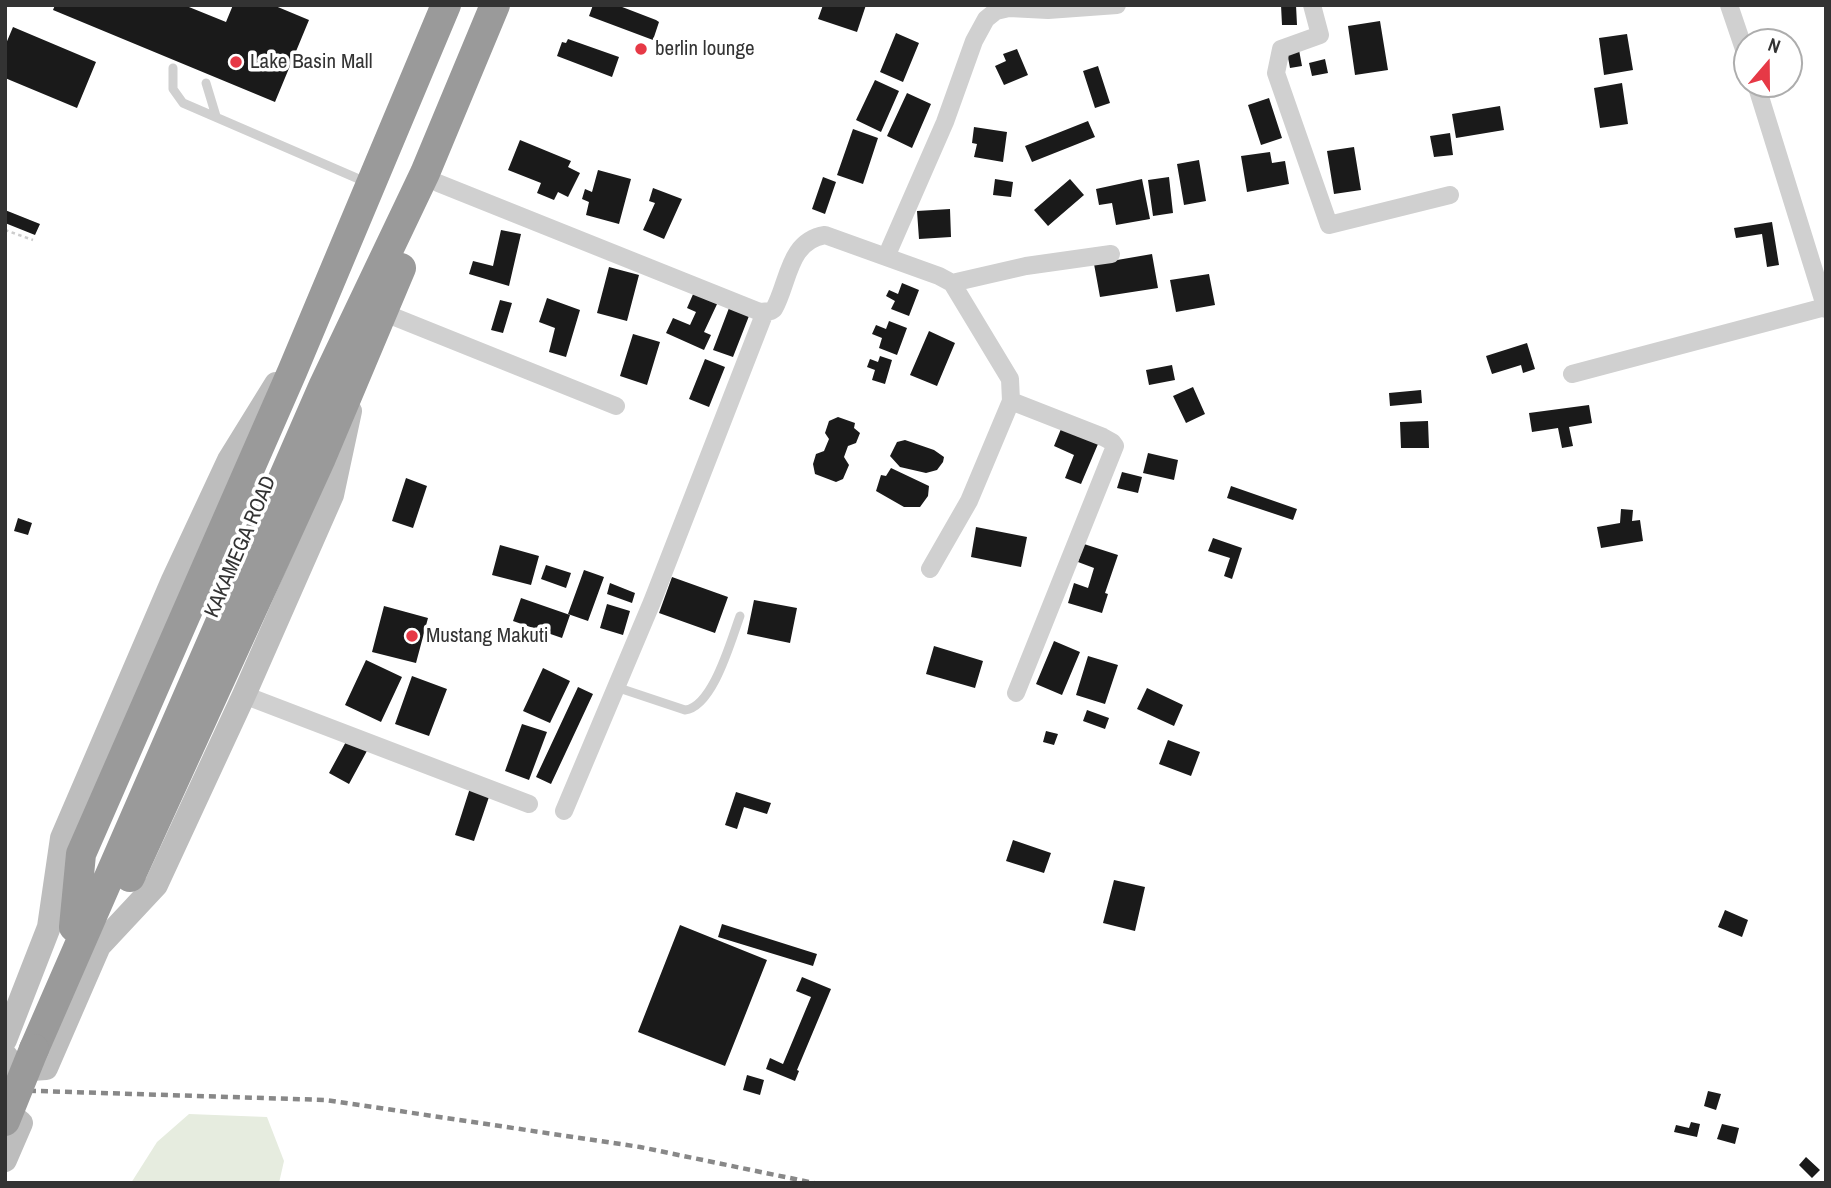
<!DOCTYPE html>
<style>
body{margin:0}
#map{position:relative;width:1831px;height:1188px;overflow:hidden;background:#fff;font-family:"Archivo Narrow",sans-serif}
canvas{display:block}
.frame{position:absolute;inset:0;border:7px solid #333;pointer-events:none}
.north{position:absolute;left:1733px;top:28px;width:70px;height:70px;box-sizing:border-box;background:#fff;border:2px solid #adadad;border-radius:50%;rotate:20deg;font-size:19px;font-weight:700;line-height:28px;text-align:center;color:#333}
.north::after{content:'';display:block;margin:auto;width:24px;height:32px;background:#e63946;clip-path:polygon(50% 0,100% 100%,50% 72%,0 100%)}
</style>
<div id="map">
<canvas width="1831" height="1188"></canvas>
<div class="frame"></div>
<div class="north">N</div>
</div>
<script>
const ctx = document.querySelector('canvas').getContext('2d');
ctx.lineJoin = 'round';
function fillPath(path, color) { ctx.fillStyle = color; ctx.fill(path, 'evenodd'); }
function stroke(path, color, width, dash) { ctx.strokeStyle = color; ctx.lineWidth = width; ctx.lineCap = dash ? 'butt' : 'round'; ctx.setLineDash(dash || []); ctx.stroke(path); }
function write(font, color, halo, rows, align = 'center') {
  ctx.font = font + ' "Archivo Narrow",sans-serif'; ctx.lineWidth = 7; ctx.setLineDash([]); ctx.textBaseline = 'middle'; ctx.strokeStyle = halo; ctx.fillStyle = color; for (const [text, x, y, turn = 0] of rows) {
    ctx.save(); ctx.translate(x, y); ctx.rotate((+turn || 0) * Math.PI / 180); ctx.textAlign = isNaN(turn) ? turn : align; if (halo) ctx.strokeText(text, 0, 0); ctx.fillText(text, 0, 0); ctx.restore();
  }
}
fillPath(new Path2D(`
 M189,1114L267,1117L284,1161L279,1183H131L157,1142Z`), '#e6ecdf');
fillPath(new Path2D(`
 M55,5H184L226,22L233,5H273L309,20L275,102L53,10Z
 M593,5H617L656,20L659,22L653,40L589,16Z
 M823,5H866L857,32L818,19Z
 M1281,5H1296L1297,25H1282Z
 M1380,21L1388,70L1355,75L1348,26Z
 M13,27L96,62L77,108L5,78V46Z
 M896,33L919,43L903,82L880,72Z
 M1627,34L1633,70L1604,75L1599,38Z
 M568,39L619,57L612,77L557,56L562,42L566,43Z
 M1017,49L1028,75L1004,85L995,66L1006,61L1003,54Z
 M1299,50L1302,66L1290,68L1287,52Z
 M1325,59L1328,73L1312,76L1309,63Z
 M1098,66L1110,103L1095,108L1083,71Z
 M875,80L899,91L881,132L856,120Z
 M1622,83L1628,124L1600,128L1594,88Z
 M907,93L931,104L912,148L887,136Z
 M1269,98L1282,138L1261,145L1248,105Z
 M1500,106L1504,130L1456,138L1452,114Z
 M1088,121L1095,137L1032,162L1025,146Z
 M974,127L1007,132L1003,162L974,157L977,144L972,143Z
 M853,129L878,138L863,184L837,175Z
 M1450,133L1453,155L1434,157L1430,136Z
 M520,140L571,161L568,167L580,173L568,197L558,192L554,200L537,193L541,183L508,170Z
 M1354,147L1361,190L1334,194L1327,151Z
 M1270,152L1272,163L1285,161L1289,184L1247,192L1241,156Z
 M1199,160L1206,201L1184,205L1177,164Z
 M598,170L631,179L619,224L586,215L589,202L582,199L585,189L592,192Z
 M823,177L836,182L825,214L812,209Z
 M1169,177L1173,213L1153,216L1148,180Z
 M995,179L1013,182L1011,197L993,195Z
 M1070,179L1084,195L1048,226L1034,210Z
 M1142,179L1150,219L1116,225L1112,203L1099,205L1096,189Z
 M653,188L682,199L664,239L643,230L655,203L649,201Z
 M950,209L951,237L919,239L917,211Z
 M5,210L40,224L35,235L5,223Z
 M1772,222L1779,265L1767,267L1762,234L1736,238L1734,228Z
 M501,230L521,234L509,286L469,274L473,261L493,266Z
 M1152,254L1158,288L1100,297L1094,264Z
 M609,267L639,275L627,321L597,313Z
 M1209,274L1215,305L1176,312L1170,280Z
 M902,283L919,290L909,316L891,309L895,301L886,296L889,290L898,294Z
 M694,292L718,302L704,332L711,335L704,350L666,333L673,318L690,325L696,312L687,308Z
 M547,298L580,310L566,357L549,352L555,328L539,322Z
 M500,300L512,303L503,333L491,330Z
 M729,308L749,316L733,357L713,350Z
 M889,321L907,328L897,355L879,348L882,338L872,334L876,325L886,329Z
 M929,331L955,343L937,386L910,375Z
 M633,334L660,342L647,385L620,376Z
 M1527,343L1535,369L1523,373L1521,365L1492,374L1486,356Z
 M880,356L892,360L885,384L872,380L875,370L867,367L870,359L878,362Z
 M705,359L725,367L709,407L689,399Z
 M1172,365L1175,380L1149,385L1146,370Z
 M1193,387L1205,414L1186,423L1173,396Z
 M1421,390L1422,403L1390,406L1389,393Z
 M1589,405L1592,423L1569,427L1573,446L1562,448L1558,428L1532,432L1529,413Z
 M838,417L855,423L854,428L860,433L856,443L848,446L844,457L849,465L843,479L836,482L815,474L813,464L816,454L824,451L829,439L825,433L829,421Z
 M1428,421L1429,448H1401L1400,422Z
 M1061,429L1098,444L1081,484L1065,478L1074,455L1054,446Z
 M905,440L934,450L944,457L943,462L937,470L926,473L900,467L890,456L897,442Z
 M1148,453L1178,460L1174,480L1143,473Z
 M891,468L929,486L928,496L920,507H904L876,491L881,475L886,476Z
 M1122,472L1142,477L1138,493L1117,488Z
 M406,478L427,486L413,528L392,521Z
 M1231,486L1297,509L1293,520L1227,498Z
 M1621,509L1633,510L1632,521L1640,520L1643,541L1601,548L1597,527L1620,523Z
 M18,518L32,523L28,535L14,531Z
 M976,527L1027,537L1021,567L971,557Z
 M1213,538L1242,548L1232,579L1224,576L1230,558L1208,551Z
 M1084,544L1118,555L1105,593L1108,594L1102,613L1068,603L1074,583L1088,588L1094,568L1078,562Z
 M500,545L539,556L531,585L492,575Z
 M546,565L571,573L566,588L541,579Z
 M584,570L604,577L588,621L568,614Z
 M672,577L728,597L715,633L659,613Z
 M610,583L635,593L632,603L607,594Z
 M521,598L570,615L562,638L513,621Z
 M754,600L797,608L790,643L747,634Z
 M607,604L630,611L623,635L600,628Z
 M384,606L428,618L416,663L372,652Z
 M1054,641L1080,652L1062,695L1036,684Z
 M934,646L983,661L975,688L926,674Z
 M1088,656L1118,665L1105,704L1076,695Z
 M366,660L402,677L381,722L345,705Z
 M543,668L570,681L550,723L523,711Z
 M412,676L447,689L429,736L395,724Z
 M578,687L593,694L551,784L536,777Z
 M1147,688L1183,705L1174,726L1137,709Z
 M1087,710L1109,718L1105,729L1083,721Z
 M522,724L547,732L529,780L505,771Z
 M1046,731L1058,734L1054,745L1043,742Z
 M348,738L368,749L349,784L329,773Z
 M1168,740L1200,752L1191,776L1159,764Z
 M470,788L490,794L474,841L455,835Z
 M736,792L771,803L767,814L744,807L737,829L725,825Z
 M1013,840L1051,853L1044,873L1006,861Z
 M1114,880L1145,887L1135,931L1103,923Z
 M1725,910L1748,920L1742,937L1718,927Z
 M722,924L817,954L813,966L718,937Z
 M680,925L767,960L725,1066L638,1032Z
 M802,977L831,989L797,1070L799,1071L795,1081L766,1069L770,1058L783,1064L811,997L796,991Z
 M747,1075L764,1080L760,1095L743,1090Z
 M1708,1091L1721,1094L1716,1110L1704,1106Z
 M1691,1122L1700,1124L1697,1137L1674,1132L1676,1125L1689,1128Z
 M1722,1124L1739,1128L1735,1144L1717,1139Z
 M1806,1157L1820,1170L1812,1178L1799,1165Z`), '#1a1a1a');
stroke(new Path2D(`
 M5,230L33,240`), '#cdcdcd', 2.5, [3.5, 3.5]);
stroke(new Path2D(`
 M173,68V89L183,103L368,183
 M206,83L216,116
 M616,687L685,710C713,707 731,640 740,616`), '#d0d0d0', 9);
stroke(new Path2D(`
 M1312,5L1320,35L1281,49L1276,73L1329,225L1450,195
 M1729,5L1747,58
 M1756,84L1826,309
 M438,183L760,312L771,311L774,309C789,282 788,241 825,235L939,276L952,283L1010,379L1011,401L969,501L930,569
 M886,257L945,122L974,41L986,19L996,11L1009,8L1048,10L1117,5
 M952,283L1026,266L1111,254
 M382,312L616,406
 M1572,374L1825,307
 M1011,401L1103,437L1112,442L1115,446L1016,693
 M244,695L529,804
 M564,811L652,602L765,312`), '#d0d0d0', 18);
stroke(new Path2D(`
 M5,1040L49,927L62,838L173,580L229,460L276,384
 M5,1055L17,1070L46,1068L99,946L156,885L244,695L332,495L350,411
 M5,1110L21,1123L5,1160`), '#bdbdbd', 24);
stroke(new Path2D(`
 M130,877L321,458L401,268
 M74,927L81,854L292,372L446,5
 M34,1049L323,387L425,173L495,5`), '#9a9a9a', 30);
stroke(new Path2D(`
 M5,1090L326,1100L640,1147L814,1183`), '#888', 4.5, [7, 5]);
stroke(new Path2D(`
 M5,1121L34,1049`), '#9a9a9a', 30);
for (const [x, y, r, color] of [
 [641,49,7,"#e63946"],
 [236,62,7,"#e63946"],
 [412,636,7,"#e63946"]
]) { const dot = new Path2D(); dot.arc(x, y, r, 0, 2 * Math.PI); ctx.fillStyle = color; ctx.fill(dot); stroke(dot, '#fff', 2.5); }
write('21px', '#333', '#fff', [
 ["berlin lounge",655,49],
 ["Lake Basin Mall",250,62],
 ["Mustang Makuti",426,636]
], 'left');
write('21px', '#333', '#fff', [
 ["KAKAMEGA ROAD",241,547,-67]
]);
</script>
